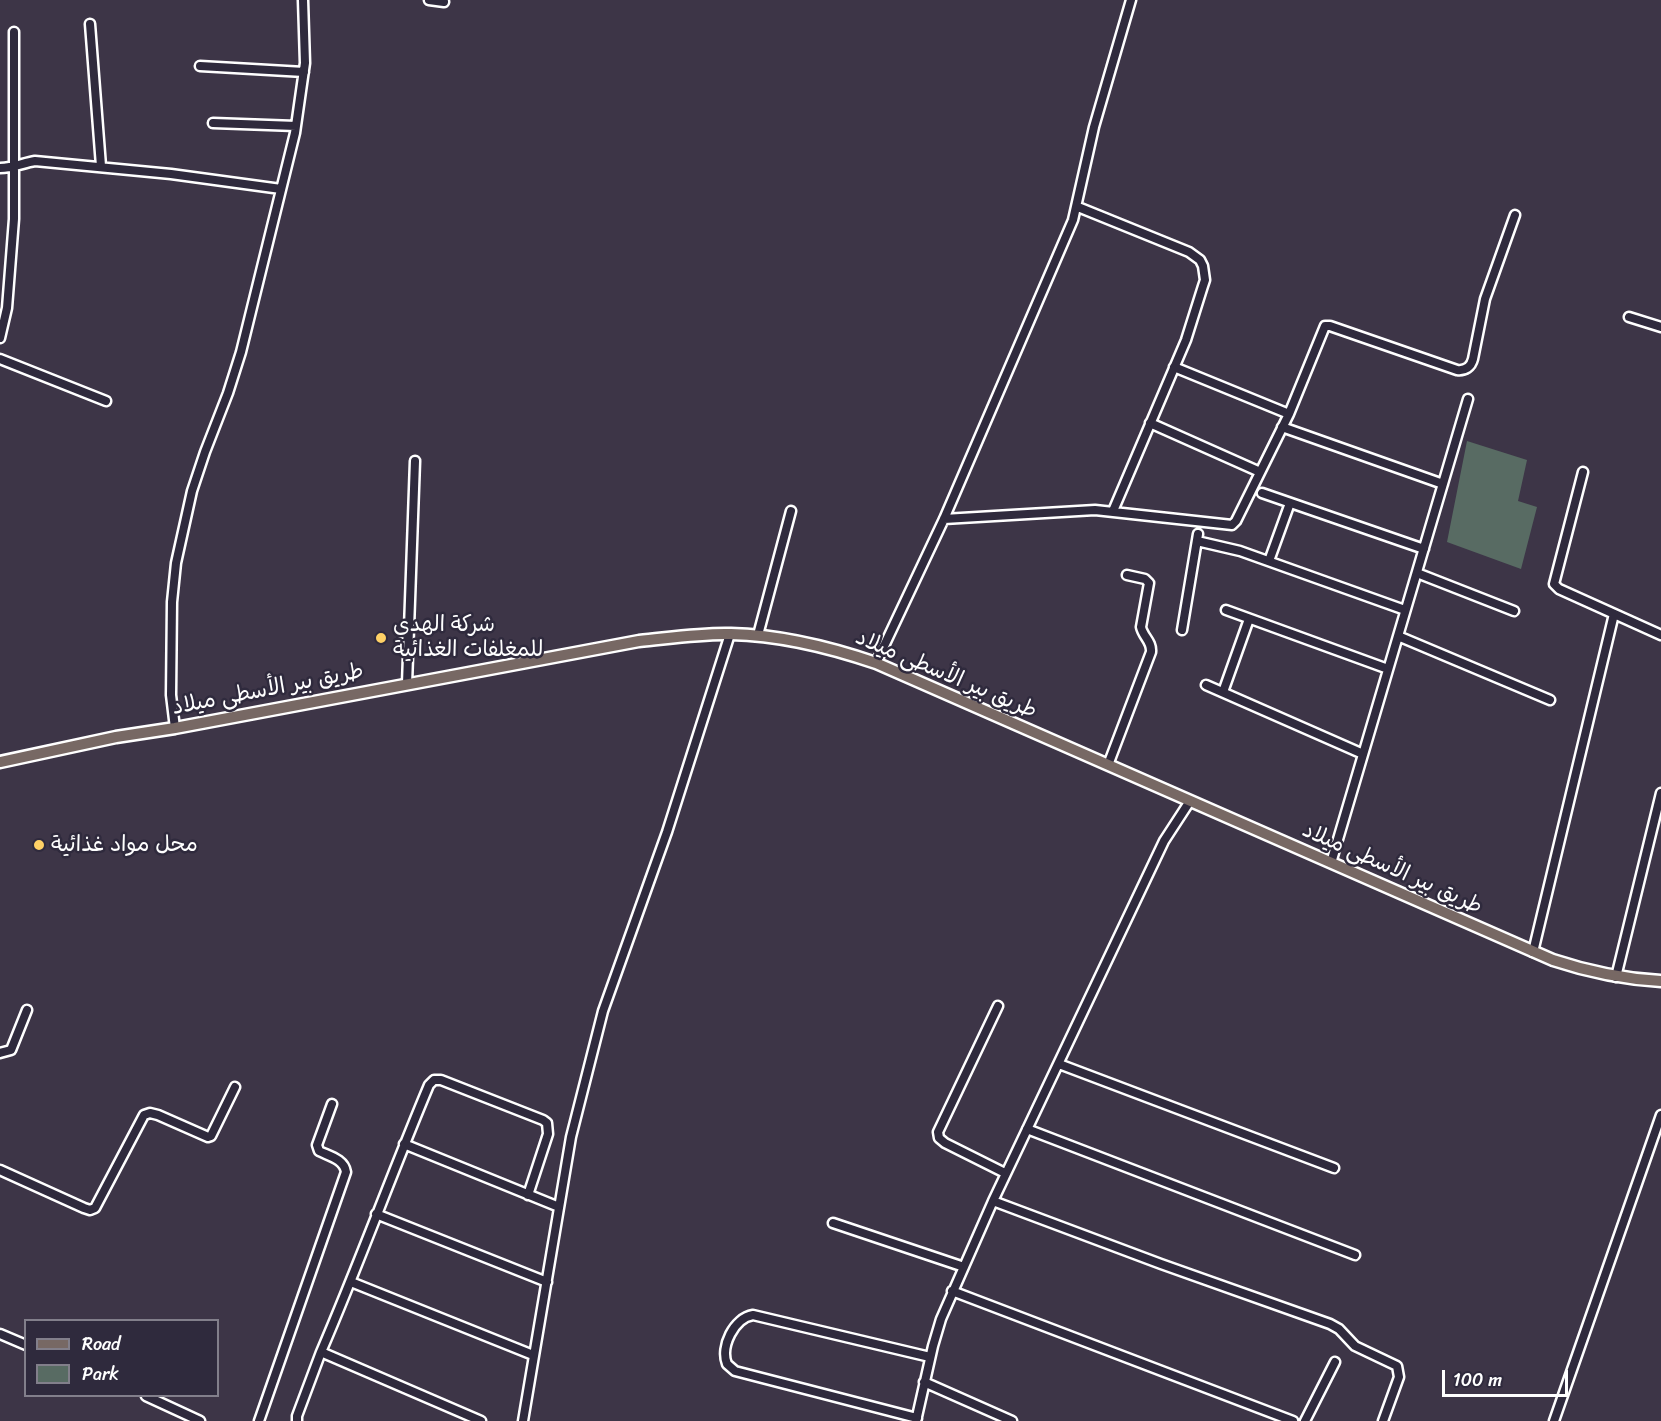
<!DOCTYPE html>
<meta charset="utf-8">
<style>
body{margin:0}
#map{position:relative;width:1661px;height:1421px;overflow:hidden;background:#3d3547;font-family:Sriracha,sans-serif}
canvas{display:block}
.legend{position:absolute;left:24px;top:1319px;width:195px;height:78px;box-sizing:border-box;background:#2f2a3d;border:2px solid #827f8b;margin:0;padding:8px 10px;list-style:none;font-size:18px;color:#fff}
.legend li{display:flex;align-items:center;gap:12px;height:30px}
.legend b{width:30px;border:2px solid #827f8b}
.scale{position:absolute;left:1442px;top:1370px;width:126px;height:27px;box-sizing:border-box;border:3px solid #fff;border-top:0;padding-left:8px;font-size:18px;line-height:21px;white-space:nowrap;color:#fff;-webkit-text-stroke:4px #2f2a3d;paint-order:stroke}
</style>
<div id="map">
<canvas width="1661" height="1421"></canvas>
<ul class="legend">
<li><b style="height:8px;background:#776864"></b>Road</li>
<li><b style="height:16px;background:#586b63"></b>Park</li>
</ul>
<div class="scale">100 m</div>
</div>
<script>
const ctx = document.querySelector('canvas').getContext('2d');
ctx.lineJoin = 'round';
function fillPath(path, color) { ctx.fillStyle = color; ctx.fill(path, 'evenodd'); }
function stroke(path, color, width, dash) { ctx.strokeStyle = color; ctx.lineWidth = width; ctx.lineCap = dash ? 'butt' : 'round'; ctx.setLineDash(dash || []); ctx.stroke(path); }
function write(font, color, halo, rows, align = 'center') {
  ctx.font = font + ' Sriracha,"Playpen Sans Arabic",sans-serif'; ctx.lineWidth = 5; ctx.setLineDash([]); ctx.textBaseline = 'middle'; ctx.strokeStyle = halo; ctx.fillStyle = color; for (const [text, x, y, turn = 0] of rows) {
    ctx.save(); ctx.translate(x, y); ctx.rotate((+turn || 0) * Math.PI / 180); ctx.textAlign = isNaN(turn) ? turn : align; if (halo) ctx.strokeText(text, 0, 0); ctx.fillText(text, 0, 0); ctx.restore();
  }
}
fillPath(new Path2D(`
 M1467,441L1527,460L1518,501L1537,507L1521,569L1447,542Z`), '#586b63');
const minor = new Path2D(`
 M429,0L444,2
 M90,24L101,166
 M200,66L304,72
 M213,123L296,126
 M0,168C13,168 23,163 35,161L171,174L281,189
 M1078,207L1189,252L1200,260L1203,266L1205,280L1203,286L1186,340L1113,511
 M1629,317L1661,327
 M0,338L7,308L14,219V32
 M0,359L106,401
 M1174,367L1289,414
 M1150,423L1260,472
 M1282,427L1443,484
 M1583,472L1554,584L1559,589L1661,635
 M1262,493L1424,549
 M944,519L1095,510L1232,525L1236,521L1289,414L1325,326H1330L1457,370C1465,371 1471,367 1473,359L1485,299L1515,215
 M1197,541L1240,551L1405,610
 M1269,561L1290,503
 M1417,573L1514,611
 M1226,610L1388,669
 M1182,630L1198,534
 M758,635L791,511
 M1398,636L1550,700
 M876,663L944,519L1073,220L1094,127L1131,0
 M407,684L415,461
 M1206,685L1363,754
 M1223,692L1249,619
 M175,728L171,695L172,602L176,563L192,491L205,452L228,393L241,352L295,133L305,63L303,0
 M1108,765L1151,652C1152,641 1143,637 1141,627L1149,583L1145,579L1127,575
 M1190,801L1164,841L993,1201L1161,1264L1330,1324L1339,1329L1355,1346L1397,1366L1399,1377L1383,1421
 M1331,863L1468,399
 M1533,952L1614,614
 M1616,977L1661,793
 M998,1006L938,1132L939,1138L945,1143L1005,1173
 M0,1053L11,1050L27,1010
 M1059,1064L1334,1168
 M1027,1129L1355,1255
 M404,1144L559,1207
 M0,1170L84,1208L90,1210L95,1208L144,1115L150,1113L158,1115L208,1137L211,1136L235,1087
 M376,1214L547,1282
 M833,1223L964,1267
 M351,1282L533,1355
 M952,1291L1293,1421
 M0,1334L26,1345
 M321,1352C359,1264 392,1173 429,1085L434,1080H441L543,1120L547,1123L548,1134L528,1195
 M924,1382L1012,1421
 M146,1396L200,1421
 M917,1418L735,1371L727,1364C720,1347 734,1318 753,1315L930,1357
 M259,1421L346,1172C344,1159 329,1156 319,1151L317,1145L332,1104
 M297,1421V1416L321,1352L481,1421
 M523,1421L571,1137L603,1011L667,832L730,634
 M916,1421L933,1346L941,1319L993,1201
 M1305,1421L1335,1362
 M1554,1421L1661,1115`);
const major = new Path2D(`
 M0,762L116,737L175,728L639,641C670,638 701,633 731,634C781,635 829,647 876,663L1553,960C1589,972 1624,979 1661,981`);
stroke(minor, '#fff', 13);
stroke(major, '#fff', 15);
stroke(minor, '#2f2a3d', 8);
stroke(major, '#776864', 10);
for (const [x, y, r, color] of [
 [381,638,6,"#ffd166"],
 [39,845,6,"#ffd166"]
]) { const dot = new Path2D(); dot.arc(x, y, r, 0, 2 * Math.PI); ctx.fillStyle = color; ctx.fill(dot); stroke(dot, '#2f2a3d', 2); }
write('22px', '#fff', '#2f2a3d', [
 ["شركة الهدي",393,625],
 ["للمغلفات الغذائية",393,650],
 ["محل مواد غذائية",51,845]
], 'left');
write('22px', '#fff', '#2f2a3d', [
 ["طريق بير الأسطى ميلاد",946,675,23],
 ["طريق بير الأسطى ميلاد",268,690,-11],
 ["طريق بير الأسطى ميلاد",1392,869,24]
]);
</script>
